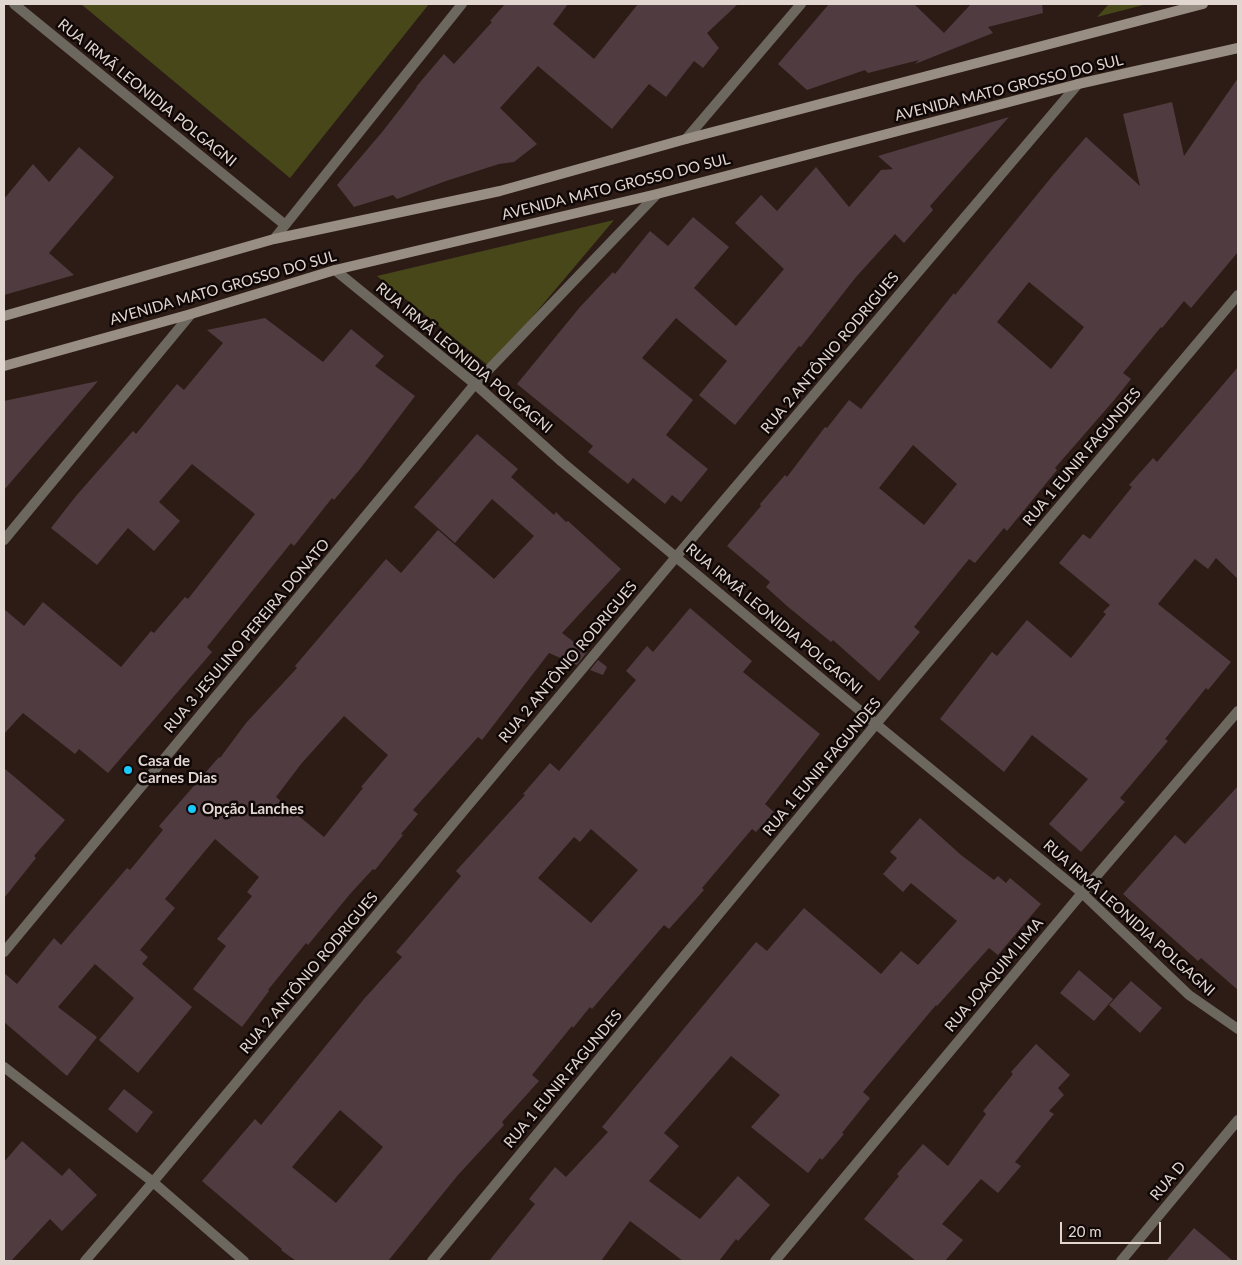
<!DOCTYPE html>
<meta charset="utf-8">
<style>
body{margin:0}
#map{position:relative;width:1242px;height:1265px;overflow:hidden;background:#2d1c16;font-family:Lato,sans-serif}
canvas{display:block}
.frame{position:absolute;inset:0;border:5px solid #e2d6d1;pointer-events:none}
.scale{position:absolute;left:1060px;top:1222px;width:101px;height:22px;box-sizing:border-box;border:2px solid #e2d6d1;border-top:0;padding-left:6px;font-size:15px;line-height:18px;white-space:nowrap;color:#e2d6d1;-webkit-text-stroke:4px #100806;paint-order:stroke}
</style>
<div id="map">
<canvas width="1242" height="1265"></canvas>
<div class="frame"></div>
<div class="scale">20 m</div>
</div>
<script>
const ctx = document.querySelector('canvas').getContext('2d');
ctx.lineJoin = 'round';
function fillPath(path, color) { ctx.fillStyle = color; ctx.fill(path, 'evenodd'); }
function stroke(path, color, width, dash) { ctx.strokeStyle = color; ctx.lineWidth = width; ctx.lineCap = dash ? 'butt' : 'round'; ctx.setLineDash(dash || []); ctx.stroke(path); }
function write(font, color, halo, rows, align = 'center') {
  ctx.font = font + ' Lato,sans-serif'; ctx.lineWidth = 5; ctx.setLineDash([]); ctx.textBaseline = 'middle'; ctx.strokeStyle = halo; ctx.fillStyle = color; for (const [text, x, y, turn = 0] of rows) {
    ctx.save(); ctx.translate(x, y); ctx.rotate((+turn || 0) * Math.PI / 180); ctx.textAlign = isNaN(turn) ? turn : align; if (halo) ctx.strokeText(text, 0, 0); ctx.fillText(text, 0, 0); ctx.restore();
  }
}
fillPath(new Path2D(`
 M81,4H429L290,178Z
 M1109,4H1147L1097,17Z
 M614,220L490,367L377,276Z`), '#47471a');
fillPath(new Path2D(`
 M505,4H568L553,24L594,59L638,4H738L707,33L719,48L703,68L694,61L666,97L649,84L612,129L538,66L500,108L537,144L514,162L499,164L446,181L397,199L393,195L354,207L337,185L383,131L417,87H416L444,54L454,64L492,22L490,21Z
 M829,4H914L944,33L971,4H1042L1043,13L988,27L993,33L915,64L919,60L868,73L865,70L807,90L778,64Z
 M1238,78V252L1191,308L1184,301L1162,328L1161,327L1123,373L1131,379L1115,399L1055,468L1057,470L1007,531L1004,528L975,563L969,559L914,627L920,632L879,681L833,640L831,642L787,606L766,587L770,582L727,546L761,506L760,504L785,475L787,477L825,427L827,428L849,400L861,409L954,293L955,295L1054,174L1086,137L1140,186L1123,114L1172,102L1184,156ZM1029,282L1084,327L1051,369L997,322ZM913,445L957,484L924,525L879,488Z
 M1009,117L930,206L933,210L904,243L895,234L856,277L801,347L799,346L735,425L699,395L727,361L676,318L642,358L693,400L666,435L708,469L681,502L672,495L665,504L633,478L628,484L588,452L593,446L517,384L580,307L613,272L615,274L650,231L668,246L693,217L729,247L694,288L736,326L784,269L735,223L761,195L777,211L816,167L849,207L881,170L893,169L878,156Z
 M79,147L114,177L49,253L74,275L4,295V199L33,164L49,182Z
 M265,318L323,362L351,329L384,356L375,366L415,396L360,469L334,500L332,498L294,546L291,543L207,647L212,652L108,773L79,749L75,754L23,713L4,734V609L24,626L43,602L121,667L151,631L154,633L185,597L188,599L255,514L192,464L159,502L180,521L154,551L128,528L97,565L51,528L76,496L133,431L136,434L177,384L184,390L223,343L207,330Z
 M1238,367V579L1216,558L1208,569L1195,559L1158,604L1231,662L1208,690L1206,688L1165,739L1168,741L1120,798L1125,802L1081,852L1049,824L1088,779L1032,735L1004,772L940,719L992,652L997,656L1027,620L1071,658L1106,614L1103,612L1110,605L1059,563L1083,534L1090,539L1132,487L1129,485L1153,458L1157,462Z
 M98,381L4,490V401Z
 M477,434L518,469L511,477L554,515L556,512L566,522L568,521L621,569L562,633L587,652L577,665L549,653L482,740L478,737L413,810L418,814L401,834L403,835L375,870L373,869L350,894L308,945L306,943L268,990L269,991L242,1027L193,989L226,946L217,939L252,896L247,892L259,877L215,839L165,899L175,908L140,950L148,957L142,964L192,1007L138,1073L99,1040L134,998L95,964L58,1007L97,1037L67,1076L4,1022V973L17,984L54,938L61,945L127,868L130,870L163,830L159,826L219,757L220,758L246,723L297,668L295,666L386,559L401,573L438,530L494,579L534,536L492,499L455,543L414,507ZM344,716L388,755L361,787L363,788L324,837L276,797L301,764Z
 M690,608L752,661L743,672L820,734L765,804L774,812L756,832L752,829L702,888L704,890L669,929L664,925L592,1009L590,1007L573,1028L572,1026L532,1075L539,1081L502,1122L504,1125L458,1175L388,1261H296L281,1250L282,1249L202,1181L255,1119L261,1125L364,999L402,957L396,952L461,876L456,871L525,795L523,794L550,763L559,771L636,680L626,671L647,646L653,652ZM591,829L638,870L591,923L538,878L574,837L580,842ZM340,1110L383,1147L336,1203L292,1167Z
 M598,660L607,667L603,675L590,670Z
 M4,768L65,820L34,856L36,858L4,898Z
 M1238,786V990L1201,958L1198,961L1123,894L1175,835L1185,844Z
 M920,818L961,855L994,880L998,876L1006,883L1010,878L1041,904L998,955L989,948L937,1006L936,1005L863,1092L870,1098L842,1133L844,1134L822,1160L820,1158L808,1173L751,1127L780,1095L731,1056L664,1133L679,1146L649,1181L700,1219L738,1176L770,1205L738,1241L736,1239L719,1261H683L630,1221L601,1261H489L535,1204L529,1199L555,1167L566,1177L608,1132L602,1127L756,942L767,951L804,908L881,974L901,951L918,965L957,921L911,883L903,892L883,874L897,858L890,852Z
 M1079,970L1113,999L1094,1021L1060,993Z
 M1131,981L1162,1008L1140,1033L1109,1005Z
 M1036,1044L1070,1075L1058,1088L1064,1095L1049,1111L1054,1114L1015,1162L1021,1166L998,1193L981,1179L942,1224L963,1240L945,1261H916L864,1219L899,1176L897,1174L923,1144L948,1166L986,1114L983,1111L1013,1074L1011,1072Z
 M124,1089L153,1112L137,1133L108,1109Z
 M22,1141L62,1176L69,1168L97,1195L62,1231L50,1219L11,1261H4V1162Z
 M1194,1228L1233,1261H1166Z`), '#503b40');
stroke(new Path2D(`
 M14,4L284,224
 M686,139L801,4
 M274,239L462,4
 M335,270L475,384L562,462L876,724L1082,893L1189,995L1238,1029
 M4,540L191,314
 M4,952L475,384L657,194
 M4,1067L153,1182L244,1261
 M85,1261L153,1182L676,557L1078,84
 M432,1261L876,724L1238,295
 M775,1261L1082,893L1238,711
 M1121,1261L1238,1120`), '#6c675f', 10);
stroke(new Path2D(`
 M4,316L274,239L500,191L686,139L1203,4
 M4,366L191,314L335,270L657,194L1078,84L1238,48`), '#988e83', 10);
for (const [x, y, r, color] of [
 [128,770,5,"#1acafc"],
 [192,809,5,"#1acafc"]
]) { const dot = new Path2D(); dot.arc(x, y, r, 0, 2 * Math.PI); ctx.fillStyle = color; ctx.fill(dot); stroke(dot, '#100806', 2); }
write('15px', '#e2d6d1', '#100806', [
 ["AVENIDA MATO GROSSO DO SUL",1009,88,-14],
 ["RUA IRMÃ LEONIDIA POLGAGNI",147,93,39],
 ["AVENIDA MATO GROSSO DO SUL",616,187,-14],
 ["AVENIDA MATO GROSSO DO SUL",223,288,-16],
 ["RUA 2 ANTÔNIO RODRIGUES",830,353,-50],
 ["RUA IRMÃ LEONIDIA POLGAGNI",464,358,40],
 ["RUA 1 EUNIR FAGUNDES",1082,457,-50],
 ["RUA IRMÃ LEONIDIA POLGAGNI",774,619,40],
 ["RUA 3 JESULINO PEREIRA DONATO",247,636,-50],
 ["RUA 2 ANTÔNIO RODRIGUES",568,662,-50],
 ["RUA 1 EUNIR FAGUNDES",822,767,-50],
 ["RUA IRMÃ LEONIDIA POLGAGNI",1129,918,42],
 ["RUA 2 ANTÔNIO RODRIGUES",309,973,-50],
 ["RUA JOAQUIM LIMA",994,975,-50],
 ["RUA 1 EUNIR FAGUNDES",563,1079,-50],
 ["RUA D",1168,1181,-50]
]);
write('bold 15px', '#e2d6d1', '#100806', [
 ["Casa de",138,761],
 ["Carnes Dias",138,778],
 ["Opção Lanches",202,809]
], 'left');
</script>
